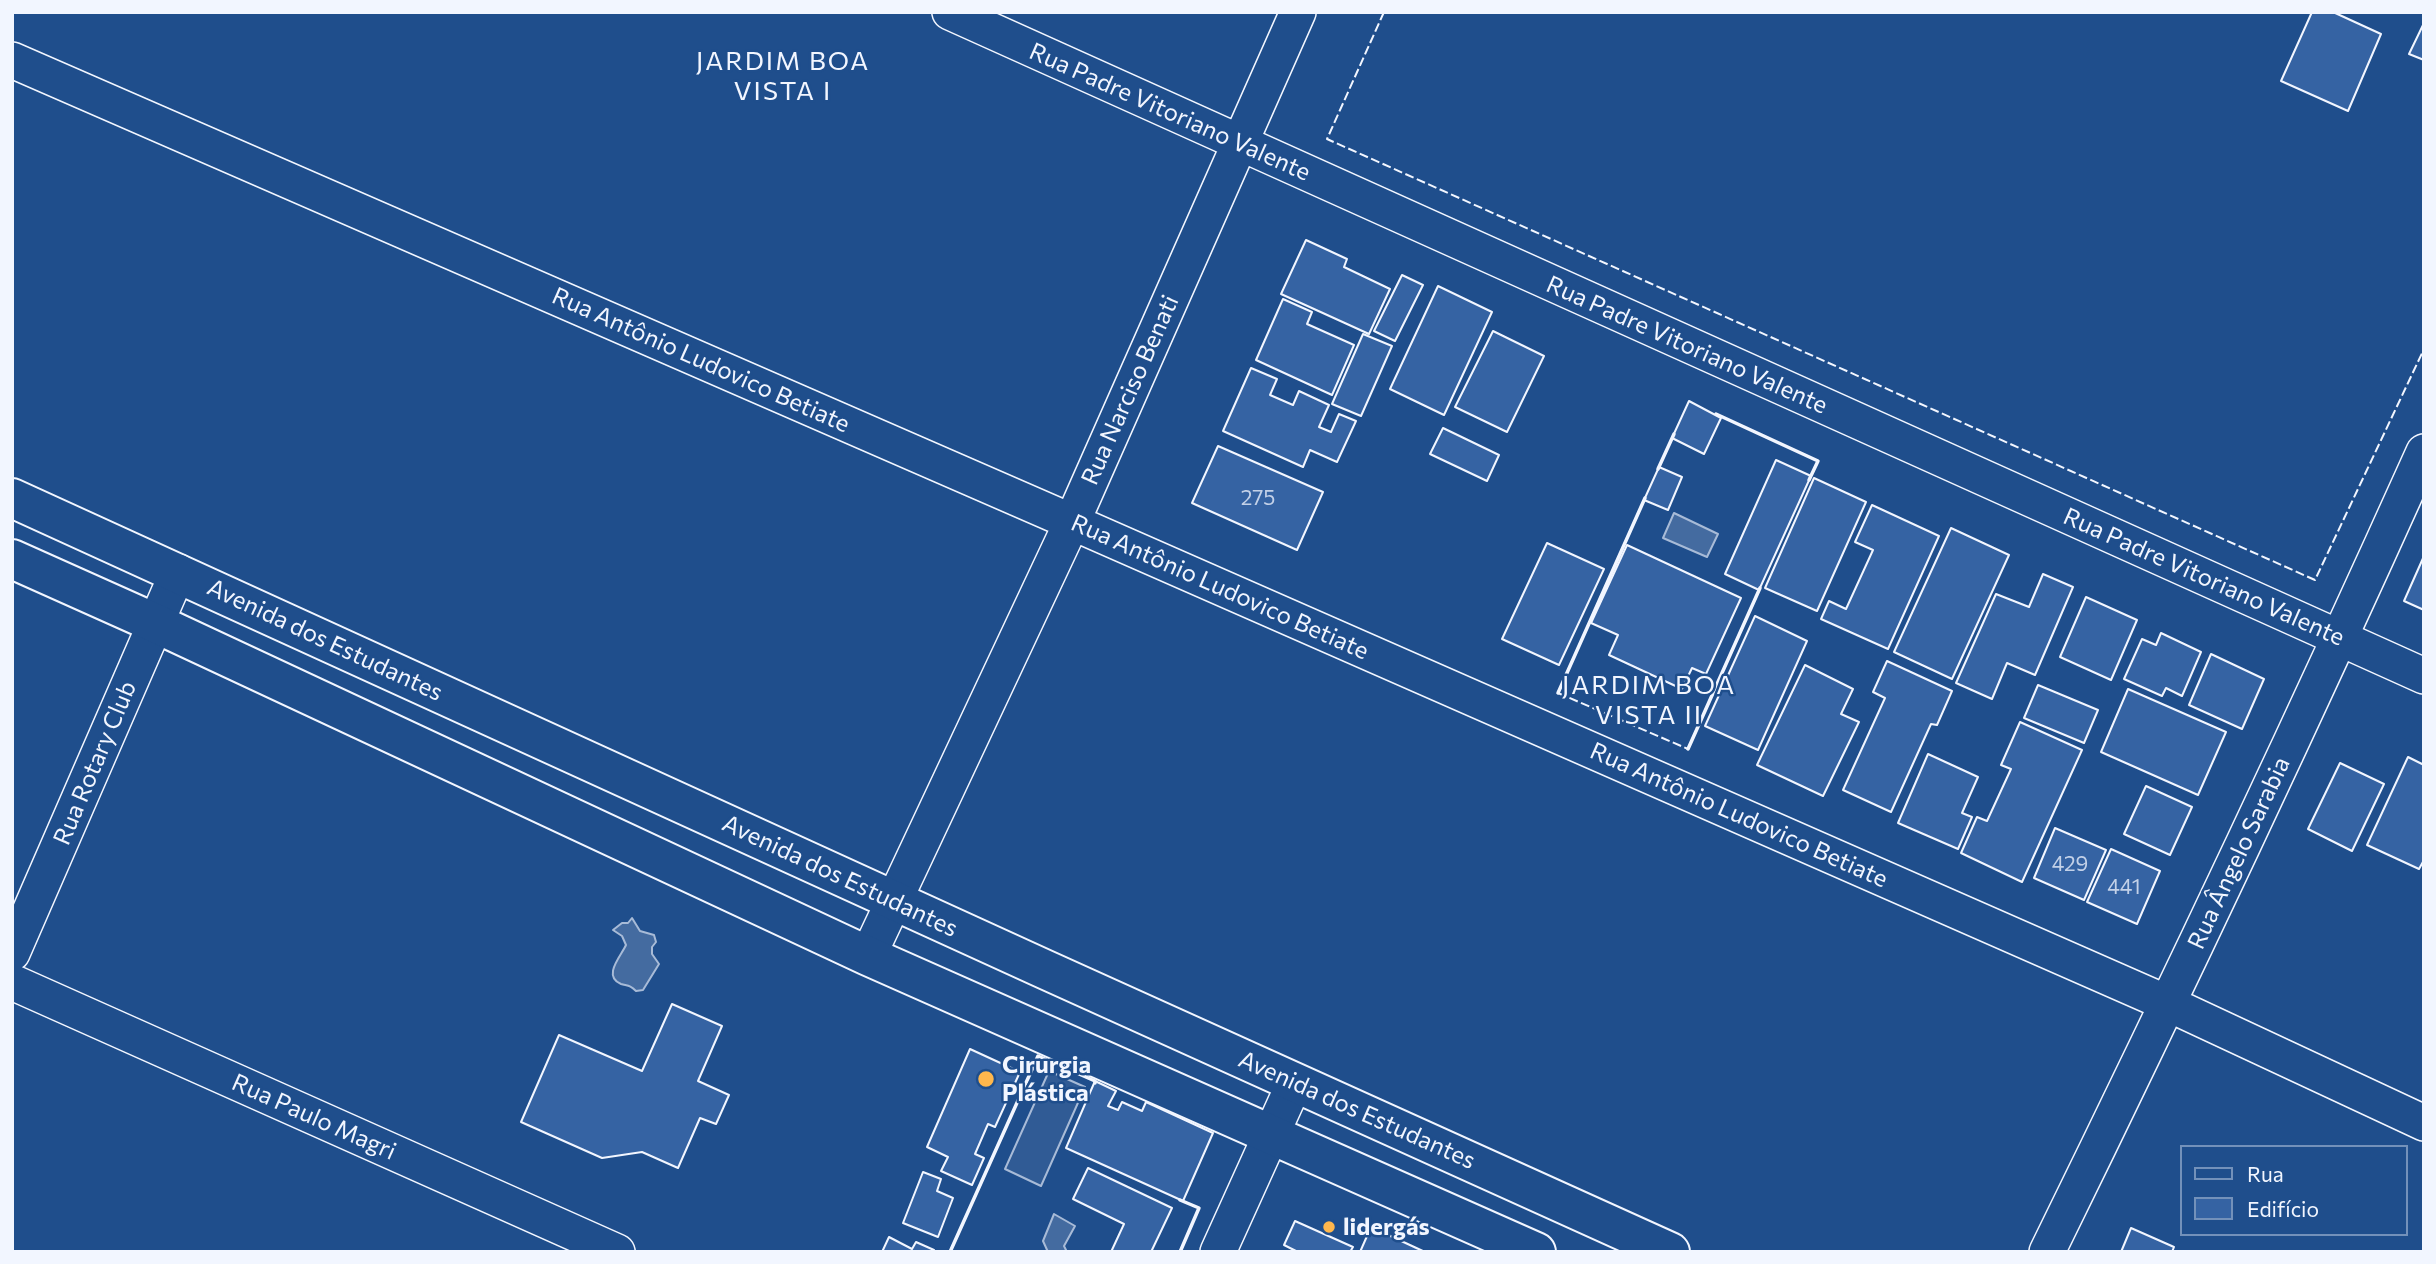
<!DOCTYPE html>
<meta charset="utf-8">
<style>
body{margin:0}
#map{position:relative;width:2436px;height:1264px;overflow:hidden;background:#1f4e8c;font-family:Commissioner,sans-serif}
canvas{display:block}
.frame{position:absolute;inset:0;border:14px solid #f2f6ff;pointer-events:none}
.legend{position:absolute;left:2180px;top:1145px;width:228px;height:91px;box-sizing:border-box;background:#1f4e8c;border:2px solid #7391ba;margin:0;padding:9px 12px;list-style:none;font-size:21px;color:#f2f6ff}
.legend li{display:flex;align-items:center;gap:14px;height:35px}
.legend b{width:35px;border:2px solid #7391ba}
</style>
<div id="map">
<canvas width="2436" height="1264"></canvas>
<div class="frame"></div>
<ul class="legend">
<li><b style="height:9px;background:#1f4e8c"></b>Rua</li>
<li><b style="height:19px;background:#3563a3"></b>Edifício</li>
</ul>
</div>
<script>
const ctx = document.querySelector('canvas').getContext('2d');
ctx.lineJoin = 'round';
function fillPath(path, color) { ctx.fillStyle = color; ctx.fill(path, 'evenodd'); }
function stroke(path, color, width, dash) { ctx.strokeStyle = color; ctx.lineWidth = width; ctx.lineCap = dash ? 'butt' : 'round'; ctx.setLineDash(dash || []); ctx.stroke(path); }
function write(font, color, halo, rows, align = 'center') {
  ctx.font = font + ' Commissioner,sans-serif'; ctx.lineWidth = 5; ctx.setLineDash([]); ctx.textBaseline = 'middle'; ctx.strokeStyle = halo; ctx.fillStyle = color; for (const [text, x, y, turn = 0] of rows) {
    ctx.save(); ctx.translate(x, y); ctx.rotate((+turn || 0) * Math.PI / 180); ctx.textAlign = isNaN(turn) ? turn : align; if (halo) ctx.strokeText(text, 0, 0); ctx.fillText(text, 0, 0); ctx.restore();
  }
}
const built = new Path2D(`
 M1049,1071L1085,1087L1041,1186L1005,1169Z`);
fillPath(built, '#305b95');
stroke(built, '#a8bbd7', 2);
const water = new Path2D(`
 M1674,513L1718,534L1707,557L1663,538Z
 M632,918L640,931L654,935L656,942L652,947V954L659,964L643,990L636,991C630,985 628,986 621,984C602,976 621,956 626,945L622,936L613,930L622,923H628Z
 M1054,1214L1075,1226L1064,1246L1067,1252H1048L1043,1241Z`);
fillPath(water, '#446ba0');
stroke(water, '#a8bbd7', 2);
const building = new Path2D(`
 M2312,12H2333L2381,34L2348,111L2281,81Z
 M2424,23V60L2409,54Z
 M1306,240L1347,259L1344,267L1390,289L1369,334L1281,294Z
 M1402,275L1423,285L1395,341L1374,331Z
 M1438,286L1492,312L1444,415L1390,389Z
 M1283,299L1312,312L1307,324L1354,345L1332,395L1256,360Z
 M1493,331L1544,356L1507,432L1455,407Z
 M1363,334L1392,346L1361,416L1332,404Z
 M1251,368L1277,379L1270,395L1293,405L1299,391L1329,405L1319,427L1331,432L1339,414L1356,421L1337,462L1310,450L1303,467L1223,431Z
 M1689,401L1721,418L1704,454L1672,438Z
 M1443,428L1499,455L1487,481L1430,454Z
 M1218,446L1323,492L1297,550L1192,503Z
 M1776,460L1811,476L1759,590L1725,574Z
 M1659,467L1682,477L1668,510L1644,500Z
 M1814,478L1866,502L1817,611L1765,588Z
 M1872,505L1939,536L1888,649L1821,619L1829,601L1846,609L1873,550L1855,542Z
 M1951,528L2009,555L1952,679L1894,652Z
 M1547,543L1604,569L1559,665L1502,639Z
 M1627,545L1741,598L1706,674L1692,668L1682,689L1609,655L1618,635L1591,623Z
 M2424,556V610L2404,601Z
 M2043,574L2073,587L2035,675L2007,663L1992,699L1956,683L1996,594L2029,607Z
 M2086,597L2137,620L2111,680L2060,657Z
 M1755,616L1807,641L1758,750L1705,726Z
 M2161,633L2201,652L2182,696L2166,688L2162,696L2124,679L2142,639L2156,645Z
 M2211,654L2264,679L2242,729L2189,705Z
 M1887,661L1952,691L1937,725L1931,724L1891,812L1843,790L1885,698L1873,692Z
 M1805,665L1853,689L1841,714L1859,722L1823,796L1757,765Z
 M2038,685L2098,710L2084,743L2024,718Z
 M2128,689L2226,732L2198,795L2101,752Z
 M2020,722L2082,750L2022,882L1961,853L1977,817L1987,821L2011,769L2001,765Z
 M1928,754L1978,777L1962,813L1972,817L1958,849L1898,823Z
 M2408,757L2424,765V860L2419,869L2367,845Z
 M2340,763L2384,784L2352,851L2308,829Z
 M2146,786L2192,807L2170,855L2124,834Z
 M2055,828L2106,850L2084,900L2034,878Z
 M2111,849L2160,871L2137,924L2087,902Z
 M672,1004L722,1026L698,1081L729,1095L716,1124L700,1118L678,1168L642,1152L602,1158L521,1122L559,1035L642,1071Z
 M970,1049L1020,1072L995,1127L988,1124L975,1154L984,1158L972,1185L941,1171L948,1157L927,1147Z
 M1095,1081L1116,1091L1108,1106L1118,1110L1122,1102L1142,1111L1146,1102L1213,1133L1183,1201L1066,1148Z
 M1088,1168L1172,1208L1151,1252H1111L1124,1224L1073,1199Z
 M923,1172L941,1179L937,1191L953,1198L938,1237L903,1223Z
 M1295,1221L1353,1247L1350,1252H1298L1284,1245Z
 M1371,1227L1425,1252H1360Z
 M2131,1228L2174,1247L2172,1252H2121Z
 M889,1237L912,1249L916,1242L934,1250L933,1252H882Z`);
fillPath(building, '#3563a3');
stroke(building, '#f2f6ff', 2);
const street = new Path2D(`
 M950,12L2424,676
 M12,60L1072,522L2169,1004L2424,1123
 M12,953L178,572
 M868,956L1072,522L1298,12
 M12,982L617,1252
 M1218,1252L1295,1082
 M2047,1252C2177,987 2303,721 2424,452`);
const secondary = new Path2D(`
 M12,498L1044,969L1670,1252
 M12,559L155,623L868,956L1536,1252`);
stroke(street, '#f2f6ff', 38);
stroke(secondary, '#f2f6ff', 42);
stroke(street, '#1f4e8c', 35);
stroke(secondary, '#1f4e8c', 38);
stroke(new Path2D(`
 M1384,12L1327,139L2315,580L2424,349
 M1558,693L1688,749`), '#f2f6ff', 2, [9, 3.5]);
stroke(new Path2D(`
 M1716,414L1818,461L1809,480
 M1658,469L1674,434
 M1558,693L1645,498
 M1688,749L1760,588
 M1180,1200L1199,1208L1180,1252
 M950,1252L1038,1056L1095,1081V1083`), '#f2f6ff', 3.5);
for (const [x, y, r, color] of [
 [986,1079,9,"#ffb74d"],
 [1329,1227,7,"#ffb74d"]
]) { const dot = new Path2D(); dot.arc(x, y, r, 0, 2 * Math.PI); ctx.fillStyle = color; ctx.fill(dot); stroke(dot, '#1f4e8c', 2.5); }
write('21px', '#c3d1e8', null, [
 ["275",1258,498],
 ["429",2070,864],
 ["441",2124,887]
]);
write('24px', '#f2f6ff', '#1f4e8c', [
 ["Rua Padre Vitoriano Valente",1170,112,24],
 ["Rua Padre Vitoriano Valente",1687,345,24],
 ["Rua Antônio Ludovico Betiate",701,360,24],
 ["Rua Narciso Benati",1130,390,-66],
 ["Rua Padre Vitoriano Valente",2204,577,24],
 ["Rua Antônio Ludovico Betiate",1220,587,24],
 ["Avenida dos Estudantes",325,640,25],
 ["Rua Rotary Club",95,763,-67],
 ["Rua Antônio Ludovico Betiate",1739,815,24],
 ["Rua Ângelo Sarabia",2239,853,-65],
 ["Avenida dos Estudantes",840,876,25],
 ["Avenida dos Estudantes",1357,1110,24],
 ["Rua Paulo Magri",314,1117,24]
]);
write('bold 24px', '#f2f6ff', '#1f4e8c', [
 ["Cirurgia",1002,1065],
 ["Plástica",1002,1093],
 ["lidergás",1343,1227]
], 'left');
ctx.letterSpacing = '2px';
write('26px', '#f2f6ff', '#1f4e8c', [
 ["JARDIM BOA",783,61],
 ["VISTA I",783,91],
 ["JARDIM BOA",1649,685],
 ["VISTA II",1649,715]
]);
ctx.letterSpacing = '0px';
</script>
